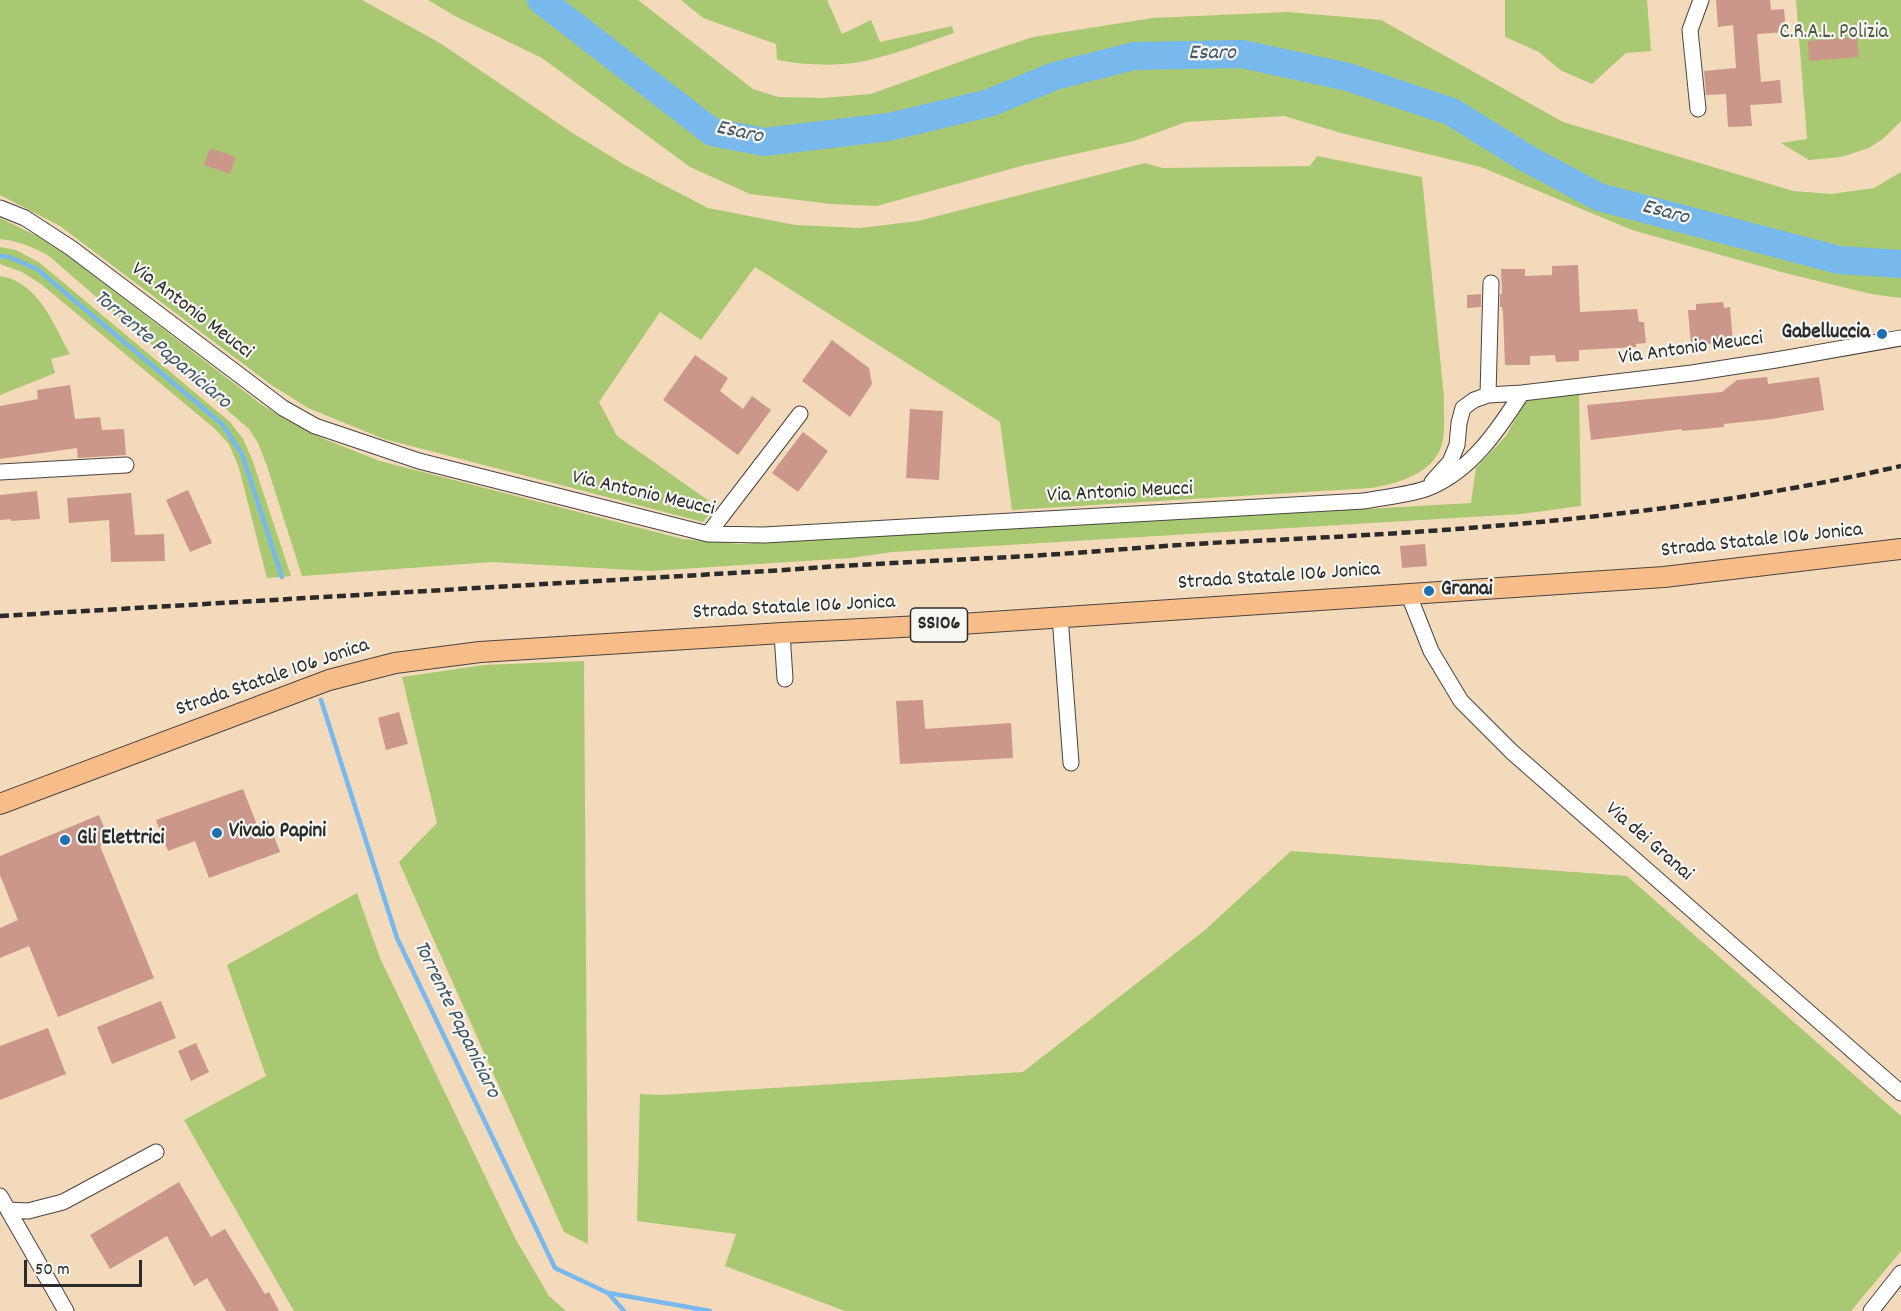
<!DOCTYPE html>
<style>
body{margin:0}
#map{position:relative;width:1901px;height:1311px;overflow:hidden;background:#f2dabb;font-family:Dekko,sans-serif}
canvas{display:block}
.scale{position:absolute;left:24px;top:1260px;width:118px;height:27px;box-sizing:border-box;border:3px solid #2b2b2b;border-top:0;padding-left:8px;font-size:18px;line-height:21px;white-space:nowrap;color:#2b2b2b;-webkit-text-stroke:4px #f6f6f2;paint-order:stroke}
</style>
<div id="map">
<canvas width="1901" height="1311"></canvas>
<div class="scale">50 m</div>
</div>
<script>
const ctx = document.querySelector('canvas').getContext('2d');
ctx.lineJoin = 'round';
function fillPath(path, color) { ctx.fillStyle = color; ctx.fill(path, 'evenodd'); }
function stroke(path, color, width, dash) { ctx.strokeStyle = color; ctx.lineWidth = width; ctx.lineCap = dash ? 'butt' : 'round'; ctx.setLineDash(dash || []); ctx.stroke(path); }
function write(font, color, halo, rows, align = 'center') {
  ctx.font = font + ' Dekko,sans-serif'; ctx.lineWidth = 4.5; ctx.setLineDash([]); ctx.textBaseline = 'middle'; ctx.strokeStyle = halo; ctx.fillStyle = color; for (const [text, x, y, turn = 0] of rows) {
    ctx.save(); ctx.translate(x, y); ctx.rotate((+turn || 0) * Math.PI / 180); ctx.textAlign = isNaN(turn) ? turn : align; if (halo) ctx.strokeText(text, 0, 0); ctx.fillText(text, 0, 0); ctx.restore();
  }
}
fillPath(new Path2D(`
 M0,0H362L440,43L571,132L625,165L708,208L795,225L860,228L918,221L1145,163L1162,168L1310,166L1317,156L1422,177L1444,397C1443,413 1447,437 1439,452C1426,476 1395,484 1371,488L1012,510L1000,422L755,267L701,340L660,312L599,402L617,436L716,506L703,522L384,439L308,408L270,384L60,226L0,195Z
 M428,0H638L753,89L778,97L823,98L871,94L973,57L1033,37L1152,18L1287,12L1381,20L1563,122L1793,191L1831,194L1874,188L1901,172V298L1871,294L1785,273L1632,230L1481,167L1341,133L1284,116L1186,122L1134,141L1025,165L877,206L831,204L750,194L690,167L542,58L455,16Z
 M681,0H827L842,34L871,20L880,42L952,26L954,33C925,43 895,54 865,61C836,67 806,65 777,60L776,44L703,18Z
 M1505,0H1647L1651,51L1626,53L1592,84L1560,70L1539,52L1505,37Z
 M1796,0H1901V121L1884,138L1869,148L1841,157L1809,160L1781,143L1807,139Z
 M0,218L37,236L68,256L262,405L290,422L324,439L380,461L683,539L740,544L1471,503L1476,468L1506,436L1526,400L1579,392L1581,506L1521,514L892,552L851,558L650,571L492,562L302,576L266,463L258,443L249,429L49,256C33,247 19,241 0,239Z
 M0,247L16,250L40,263L230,422L243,439L252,459L291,576L267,578L239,468L229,444L214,428L41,284L22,272L0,264Z
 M0,276C39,282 53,324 70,354L51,359L55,373L0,395Z
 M584,661L588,1244L564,1232L399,862L437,823L402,677L484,665Z
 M1291,851L1627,876L1901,1116V1251L1851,1311H845L725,1266L736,1234L637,1221L640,1094L663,1095L1023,1072L1205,930Z
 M357,893L380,958L515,1238L549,1296L566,1311H294L184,1120L266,1076L227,965Z`), '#a8c971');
stroke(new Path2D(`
 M0,256L9,257L37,269L222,424L242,454L282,577
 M321,700L397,938L555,1268L608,1293L624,1311
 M609,1293L710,1311`), '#78b9ed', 4.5);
stroke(new Path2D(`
 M541,0L712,132L764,142L889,127L989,103L1055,76L1134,56L1242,54L1348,77L1452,112L1526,158L1599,197L1839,260L1901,264`), '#78b9ed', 28);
fillPath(new Path2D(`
 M1716,0H1770L1771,10L1784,9L1786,32L1757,34L1761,82L1780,80L1782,103L1750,105L1752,126L1728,127L1726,94L1706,95L1704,71L1736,68L1733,25L1718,27Z
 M1857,37L1859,57L1809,61L1808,41Z
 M210,148L236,157L230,174L204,165Z
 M1578,265L1580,312L1637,309L1639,322H1644L1646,343L1636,344V347L1579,350V361L1556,362L1555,355L1530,356V365H1505L1503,313L1502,307H1500V294H1502L1501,269H1525V276L1552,275V266Z
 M1481,294V307L1467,308V295Z
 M1723,302L1724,308L1730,307L1733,342L1691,345L1688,310H1696V304Z
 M832,340L869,368L872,384L850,417L802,381Z
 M695,355L728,378L720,391L743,409L752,396L771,410L738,455L663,400Z
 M1767,377L1768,384L1819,377L1824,410L1772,419L1724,424V427L1682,431V429L1591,440L1587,405L1722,392L1737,380Z
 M70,385L75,419L100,417L102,430L124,429L126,455L78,458L77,448L0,459V406L38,399L37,390Z
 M910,409L943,411L939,480L906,478Z
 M803,432L828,451L798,492L772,473Z
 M188,490L212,543L190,552L166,500Z
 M37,491L40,519L11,521V519L0,520V495Z
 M131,493L135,535L164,534L165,561L111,562L109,520L69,523L67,498Z
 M1425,544L1427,566L1402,568L1400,546Z
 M923,700L925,729L1011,723L1013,758L900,764L896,701Z
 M399,712L408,744L386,750L378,718Z
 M243,789L257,825L268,820L280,852L209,878L195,841L168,851L156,820Z
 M99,815L110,842L100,846L154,978L58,1017L29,946L0,958V928L18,920L0,875V856Z
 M161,1001L176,1038L112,1064L97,1027Z
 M48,1028L66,1074L0,1100V1046Z
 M196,1043L209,1072L191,1081L178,1051Z
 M179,1182L211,1237L225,1229L265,1294L269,1292L279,1311H226L207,1278L194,1286L167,1236L110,1269L90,1235Z`), '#cb978a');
const minor = new Path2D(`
 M1698,109L1690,30L1701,0
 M0,208L25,218L71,248L283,408L315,426L419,461L708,534L764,535L1364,501C1384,497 1410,495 1428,488C1471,471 1498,430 1522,393
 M1488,395L1491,283
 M0,472L126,465
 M1432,482L1450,462L1457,445L1459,423L1463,408L1474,400L1488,395L1522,393L1692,373L1776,360L1901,338
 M708,534L800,414
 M1408,593L1431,651L1461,701L1512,752L1901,1093
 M1060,616L1071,763
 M782,633L785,679
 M0,1196L66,1311
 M8,1210L28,1211L63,1202L156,1152
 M1871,1311L1901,1273`);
const major = new Path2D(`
 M0,804L329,680L395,663L480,652L782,633L961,624L1664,577L1901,549`);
stroke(minor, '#494541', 17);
stroke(major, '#494541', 22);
stroke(minor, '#fff', 15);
stroke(major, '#f7bd88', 20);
stroke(new Path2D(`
 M0,616L784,570C859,564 935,561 1010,557C1090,553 1171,544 1252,541C1469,531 1688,515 1901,466`), '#2b2b2b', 4.5, [9, 4.5]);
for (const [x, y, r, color] of [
 [1882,334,6,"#1f6fb2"],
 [1429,591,6,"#1f6fb2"],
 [217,833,6,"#1f6fb2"],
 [65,840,6,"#1f6fb2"]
]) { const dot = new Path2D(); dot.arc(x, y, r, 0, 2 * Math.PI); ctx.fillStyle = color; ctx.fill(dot); stroke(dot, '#f6f6f2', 2); }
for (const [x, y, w] of [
 [939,625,57]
]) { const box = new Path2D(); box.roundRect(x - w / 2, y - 17, w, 34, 4.5); ctx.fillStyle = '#f6f6f2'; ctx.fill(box); stroke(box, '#2b2b2b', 1.5); }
write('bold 20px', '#2b2b2b', null, [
 ["SS106",939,625]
]);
write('21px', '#505a40', '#f6f6f2', [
 ["C.R.A.L. Polizia",1834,34]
]);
write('21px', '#2b2b2b', '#f6f6f2', [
 ["Via Antonio Meucci",191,312,37],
 ["Via Antonio Meucci",1691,350,-8],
 ["Via Antonio Meucci",1120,494,-3],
 ["Via Antonio Meucci",643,495,13],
 ["Strada Statale 106 Jonica",1762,542,-6],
 ["Strada Statale 106 Jonica",1279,578,-4],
 ["Strada Statale 106 Jonica",794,609,-3],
 ["Strada Statale 106 Jonica",273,679,-19],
 ["Via dei Granai",1648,843,41]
]);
write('bold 21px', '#2b2b2b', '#f6f6f2', [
 ["Gabelluccia",1870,334,"right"],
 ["Granai",1441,591],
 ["Vivaio Papini",229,833],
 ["Gli Elettrici",77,840]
], 'left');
write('italic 22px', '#425665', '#f6f6f2', [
 ["Esaro",1212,55],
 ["Esaro",739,134,12],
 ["Esaro",1665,214,15],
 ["Torrente Papaniciaro",161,351,40],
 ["Torrente Papaniciaro",455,1020,64]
]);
</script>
